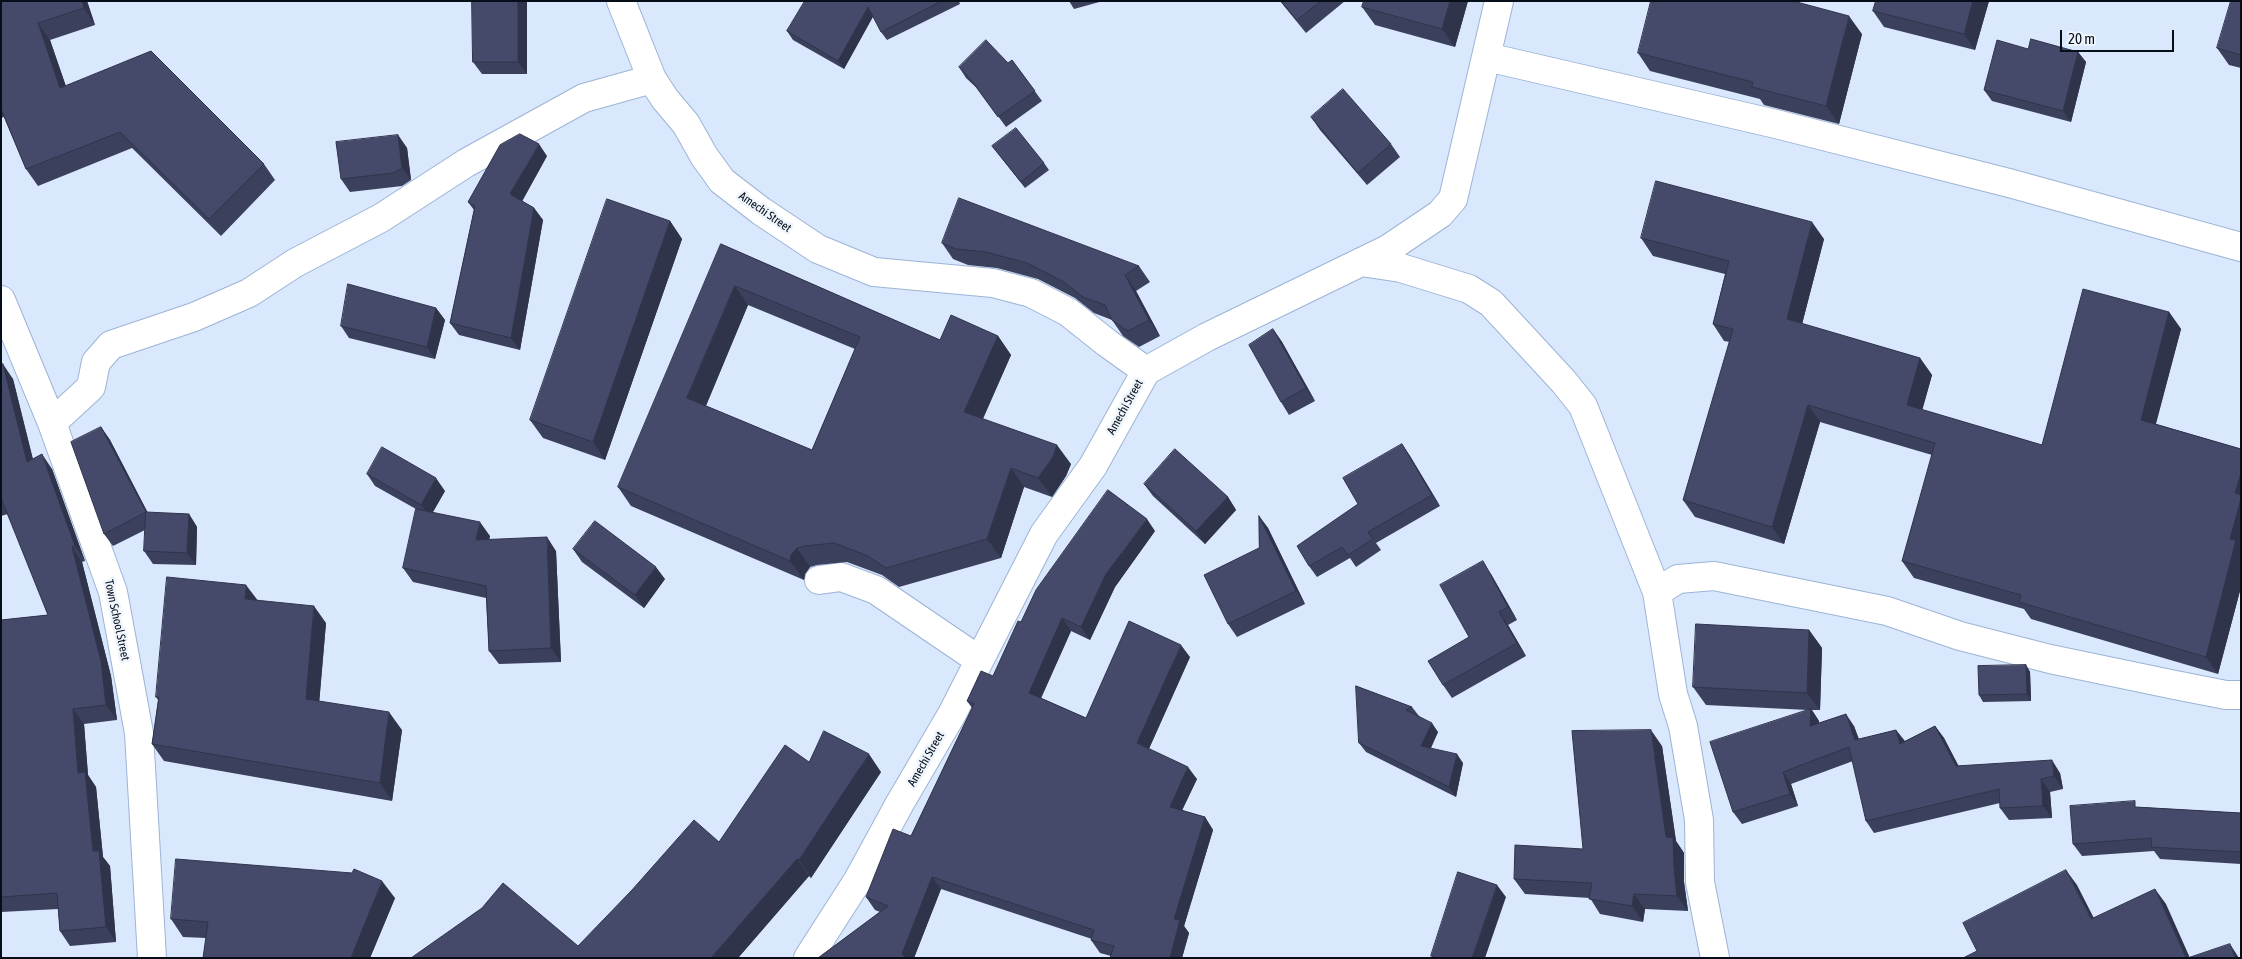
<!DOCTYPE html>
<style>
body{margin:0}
#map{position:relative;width:2242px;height:959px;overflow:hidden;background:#d9e8fd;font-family:"Asap Condensed",sans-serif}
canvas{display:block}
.frame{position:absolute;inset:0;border:2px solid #060e19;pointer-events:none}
.scale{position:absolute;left:2060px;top:30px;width:114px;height:22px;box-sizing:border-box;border:2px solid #060e19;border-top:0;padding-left:6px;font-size:15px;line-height:18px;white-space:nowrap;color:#060e19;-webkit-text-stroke:4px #eff5fc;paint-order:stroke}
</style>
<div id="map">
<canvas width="2242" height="959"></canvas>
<div class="frame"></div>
<div class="scale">20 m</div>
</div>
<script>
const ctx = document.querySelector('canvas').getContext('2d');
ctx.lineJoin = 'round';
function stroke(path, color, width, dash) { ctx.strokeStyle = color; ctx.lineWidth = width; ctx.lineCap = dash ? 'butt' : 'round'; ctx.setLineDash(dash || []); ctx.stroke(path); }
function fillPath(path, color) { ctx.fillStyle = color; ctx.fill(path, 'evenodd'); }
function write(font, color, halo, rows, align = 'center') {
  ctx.font = font + ' "Asap Condensed",sans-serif'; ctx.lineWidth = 5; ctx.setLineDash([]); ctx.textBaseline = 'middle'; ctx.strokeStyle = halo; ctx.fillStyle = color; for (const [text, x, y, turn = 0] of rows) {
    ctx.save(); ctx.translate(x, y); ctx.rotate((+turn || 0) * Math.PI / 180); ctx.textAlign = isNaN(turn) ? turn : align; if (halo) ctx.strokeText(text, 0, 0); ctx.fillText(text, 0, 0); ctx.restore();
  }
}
const minor = new Path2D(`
 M621,1L652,79L665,99L686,124L704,156L722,181L761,211L818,249L874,272L993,283L1031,293L1068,312L1107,343L1146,371
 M1487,57L1776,124L2009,183L2241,247
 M1361,262L1401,268L1469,289L1491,303L1564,382L1583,406L1657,592L1673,694L1683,726L1699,820L1700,882L1715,958
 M1,300L52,423L113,592L139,733L152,958
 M52,423L91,387L96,362L111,345L194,317L249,293L295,263L381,218L466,163L584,98L652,79
 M819,580L841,577L876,590L979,660
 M1657,592L1678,579L1714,576L1887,611L1960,636L2050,659L2175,685L2226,695H2241
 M808,958L858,880L900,803L952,714L1044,534L1093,466L1146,371L1207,337L1388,249L1440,214L1453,199L1499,1`);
stroke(minor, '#9cb4d5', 30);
stroke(minor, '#fff', 28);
fillPath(new Path2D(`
 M1,1H87L95,25L50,40L66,86L264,164L275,180L221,236L132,148L38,186L26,169L4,117L1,118Z
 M467,1H527V74H482L473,62L472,2Z
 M805,1H959L960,4L887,40L881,32L873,16L844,69L793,40L787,31Z
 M1069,1H1103L1074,9Z
 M1280,1H1345L1306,33Z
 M1364,1H1468L1455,47L1375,25L1362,7Z
 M1876,1H1989L1975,50L1884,27L1873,11Z
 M2241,1V68L2229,65L2217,48Z
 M1862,34L1839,124L1764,105L1760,99L1650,71L1638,53Z
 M2028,49L2078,52L2086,62L2071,122L1992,101L1984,90Z
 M1012,60L1042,101L1006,127L979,90L966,78L959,67L1008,63Z
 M1311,117L1391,144L1400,157L1367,185L1320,130Z
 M398,135L407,148L411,180L402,186L350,192L341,179Z
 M992,146L1044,163L1049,170L1025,188Z
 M547,156L522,201L534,208L543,220L520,350L459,335L450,323L474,210L468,202Z
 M670,221L682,239L605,460L543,438L530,420Z
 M1641,238L1824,239L1802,324L1920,358L1932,375L1922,410L2042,445L2169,312L2181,329L2156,424L2241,449V587L2218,674L2031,619L2024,609L1914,578L1902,561L1932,455L1820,422L1784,544L1695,517L1683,500L1730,342L1724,341L1713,324L1725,274L1653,256Z
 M942,243L1139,266L1150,282L1136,291L1160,336L1139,347L1123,336L1112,320L1094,313L1075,298L1038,279L997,268L968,265L953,259Z
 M721,244L940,340L998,336L1011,355L983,419L1071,464L1066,476L1052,497L1024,487L1001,558L899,587L882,575L847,562L817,565L810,567L805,574L804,580L631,506L618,487ZM748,305L855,349L812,450L706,406Z
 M436,308L445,320L435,359L349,338L341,326Z
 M1273,329L1282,342L1315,401L1289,415L1281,402Z
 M1,365L13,379L33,459L52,469L85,561L82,562L111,676L117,720L84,724L88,775L96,787L103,857L110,866L116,942L70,946L60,931L58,909L1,912V620L48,615L8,514L1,516Z
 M101,427L110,440L148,513L189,514L197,527L196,565L153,564L144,551L145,530L113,546L104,534Z
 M1402,444L1410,456L1440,506L1376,543L1381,550L1356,567L1350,558L1317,577L1309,566L1358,504Z
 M367,474L445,491L433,512L490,536L489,539L556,551L561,662L499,664L489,651L486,598L413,582L403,568L416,509L375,486Z
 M1144,484L1228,497L1236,510L1205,544L1153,496Z
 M1259,516L1268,528L1305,604L1237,637L1228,624L1259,548Z
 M1155,531L1115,587L1090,640L1071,631L1041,698L1086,718L1190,657L1149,749L1197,779L1182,810L1205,817L1213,830L1184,926L1189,933L1182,958H1110L1111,956L1100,953L1091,940L1092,939L941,889L914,958H818L880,912L875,910L866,897L911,836L972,708L967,701L993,676L1021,622Z
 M573,549L665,579L644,608L582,562Z
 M1491,574L1517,620L1508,625L1526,656L1452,698L1443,685L1469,637Z
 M257,600L326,623L319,702L402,730L392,801L164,761L152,744L158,700L156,697Z
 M1809,630L1822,648L1820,710H1812L1819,721V723L1854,726L1859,739L1896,730L1905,741L1935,726L1944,738L1958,766L2060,773L2063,789L2050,792L2052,818L2009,820L2000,808V803L1874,833L1866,821L1853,761L1791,784L1798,806L1742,824L1733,812L1808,710L1706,705L1693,687Z
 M2026,665L2030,672L2031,701L1983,702L1979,695Z
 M1356,686L1412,707L1419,716L1438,732L1431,748L1463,763L1456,797L1366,752L1359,743Z
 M1662,746L1676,841L1684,853V882L1688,911L1645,909L1643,922L1600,914L1590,898L1525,894L1514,879L1583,849Z
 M809,762L881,772L811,878L809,876L738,958H411L578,946L719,842Z
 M2139,807L2241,813V864L2160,859L2154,851L2082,856L2073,844Z
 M395,898L370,958H203L206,938L183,937L171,919Z`), '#3b405c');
fillPath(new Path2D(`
 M82,1H87L95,25L84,8Z
 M518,1H527V74L518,62Z
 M1450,1H1468L1455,47L1442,29Z
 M1973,1H1989L1975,50L1964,34Z
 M868,7L874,15L844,69L838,61Z
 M1849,16L1862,34L1839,124L1826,106Z
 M38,23L50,40L72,105L60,88Z
 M2078,52L2086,62L2071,122L2063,111Z
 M398,135L407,148L411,180L402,168Z
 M539,144L547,156L519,207L510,194Z
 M534,208L543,220L520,350L511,338Z
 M670,221L682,239L605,460L593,442Z
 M1812,222L1824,239L1799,336L1787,319Z
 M1125,275L1136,291L1160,336L1149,320Z
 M735,286L748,305L701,417L687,398Z
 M436,308L445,320L435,359L427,347Z
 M2169,312L2181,329L2152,437L2141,420Z
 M1273,329L1282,342L1315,401L1306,388Z
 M998,336L1011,355L977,431L964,412Z
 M1920,358L1932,375L1919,422L1907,405Z
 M3,364L13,379L37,477L27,462Z
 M1808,405L1820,422L1784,544L1772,527Z
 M101,427L110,440L154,525L146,512Z
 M1402,444L1410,456L1440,506L1432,495Z
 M1057,445L1071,464L1066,476L1052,497L1038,478Z
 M42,454L52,469L85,561L75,546Z
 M1011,468L1024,487L1001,558L987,539Z
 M2241,473V587L2218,674L2206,657L2230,539L2235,493Z
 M436,478L445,491L430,517L421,505Z
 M1228,497L1236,510L1205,544L1196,531Z
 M189,514L197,527L196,565L187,553Z
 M1259,516L1268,528L1305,604L1296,591Z
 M1147,519L1155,531L1115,587L1090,640L1081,627L1106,574Z
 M480,522L490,536L486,554L476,540Z
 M547,537L556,551L561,662L551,648Z
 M72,547L82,562L111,676L117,720L106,705Z
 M797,548L810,567L805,574L804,580L790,561L791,555Z
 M1483,561L1491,574L1517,620L1508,607Z
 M656,567L665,579L644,608L635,595Z
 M246,585L259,602L245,599Z
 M314,606L326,623L318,717L306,699Z
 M1499,612L1508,625L1526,656L1517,643Z
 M1062,618L1071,631L1038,705L1029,693Z
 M1809,630L1822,648L1820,710L1807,693Z
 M1181,645L1190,657L1146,755L1137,743Z
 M2026,665L2030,672L2031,701L2027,694Z
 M73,709L84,724L88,775L96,787L103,857L110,866L116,942L106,927L93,851L78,773Z
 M1811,709L1819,721V739L1810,726Z
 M389,712L402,730L392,801L380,783Z
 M1846,714L1854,726L1863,753L1855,740Z
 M1432,723L1438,732L1427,756L1421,746Z
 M1935,726L1944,738L1965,778L1956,766Z
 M1651,730L1662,746L1676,841L1684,853V882L1688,911L1677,896L1666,837Z
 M1896,730L1905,742L1900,744Z
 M869,754L881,772L811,878L799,860Z
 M1457,754L1463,763L1456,797L1449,787Z
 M2052,760L2060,773L2063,789L2054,776Z
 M1188,767L1197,779L1178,819L1170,807Z
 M1783,772L1791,784L1798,806L1790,794Z
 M2041,779L2050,792L2052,818L2043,806Z
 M1205,817L1213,830L1184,926L1189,933L1182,958H1170L1174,919Z
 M797,859L809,876L738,958H711Z
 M2066,870L2077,885L2102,934L2091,919Z
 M932,877L941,889L914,958H905L902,954Z
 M382,881L395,898L370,958H351Z
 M1497,885L1506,897L1485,958H1472Z
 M2155,889L2166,904L2190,958H2186Z
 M1634,894L1645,909L1643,922L1632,906Z
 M2230,944L2239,958H2235Z`), '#30344b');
const building = new Path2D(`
 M1,1H82L84,8L38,23L60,88L151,51L264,164L209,219L120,132L26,169L1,109Z
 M472,1H518V62H473Z
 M805,1H942L881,32L868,7L838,61L787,31Z
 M1281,1H1321L1297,20Z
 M1364,1H1450L1442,29L1362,7Z
 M1651,1H1793L1849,16L1826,106L1752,87L1753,82L1638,53Z
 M1876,1H1973L1964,34L1873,11Z
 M2231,1H2241V55L2217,48Z
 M2031,39L2078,52L2063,111L1984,90L1997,40L2028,49Z
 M986,40L1008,63L1012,60L1035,91L998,117L971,80L959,67Z
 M1343,89L1391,144L1358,173L1311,117Z
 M1016,128L1044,163L1021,182L992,146Z
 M520,134L539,144L510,194L534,208L511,338L450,323L475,206L468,202L500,145Z
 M398,135L402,168L393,173L341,179L336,142Z
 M1656,181L1812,222L1787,319L1920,358L1907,405L2042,445L2083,289L2169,312L2141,420L2241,449V473L2235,493L2241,495V499L2230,539L2236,540L2206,657L2019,602L2021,595L1902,561L1935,443L1808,405L1772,527L1683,500L1733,329L1713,324L1729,261L1641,238Z
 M959,198L1139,266L1125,275L1149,320L1128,331L1112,320L1105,305L1083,297L1064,282L1027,263L986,252L956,249L942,243Z
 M607,199L670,221L593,442L530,420Z
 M721,244L940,340L951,315L998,336L964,412L1057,445L1053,457L1038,478L1011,468L987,539L886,568L868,556L834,543L804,546L797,548L791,555L790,561L618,487ZM735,286L860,337L812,450L687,398Z
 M348,284L436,308L427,347L341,326Z
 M1273,329L1306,388L1281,402L1249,345Z
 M3,364L27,462L42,454L75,546L72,547L101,661L106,705L73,709L78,773L85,772L93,851H99L106,927L60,931L57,893L1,897V620L48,615L1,498V365Z
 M101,427L146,512L104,534L71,442Z
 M1402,444L1432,495L1368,532L1373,539L1348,555L1342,547L1309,566L1297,546L1358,504L1343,478Z
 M382,447L436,478L421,505L367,474Z
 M1175,449L1228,497L1196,531L1144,484Z
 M1108,490L1147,519L1106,574L1081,627L1062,618L1029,693L1086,718L1129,621L1181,645L1137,743L1188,767L1170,807L1205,817L1174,919L1180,920L1170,958H1110L1114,946L1091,940L1094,930L932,877L902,954L906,958H818L888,906L866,897L893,829L911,836L974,704L967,701L981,671L993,676L1018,621L1021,622L1036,590Z
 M416,509L480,522L476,540L547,537L551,648L489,651L486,586L403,568Z
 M146,512L189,514L187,553L144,551Z
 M1259,516L1296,591L1228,624L1204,575L1259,548Z
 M595,521L656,567L635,595L573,549Z
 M1483,561L1508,607L1499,612L1517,643L1443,685L1428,661L1469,637L1440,585Z
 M167,577L246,585L245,599L314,606L306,699L389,712L380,783L152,744L159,697H156Z
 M1696,624L1809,630L1807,693L1693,687Z
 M2026,665L2027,694L1979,695L1978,666Z
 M1356,686L1412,707L1406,710L1432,723L1421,746L1457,754L1449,787L1359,743Z
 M1811,709L1810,726L1846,714L1855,740L1896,730L1900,744L1935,726L1956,766L2052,760L2054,776L2041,779L2043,806L2000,808L1999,789L1866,821L1849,747L1783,772L1790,794L1733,812L1710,742Z
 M1651,730L1666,837L1673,838L1674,867L1677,896L1634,894L1632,906L1589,899L1592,883L1514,879L1515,845L1583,849L1572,731Z
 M824,731L869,754L799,860L797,859L711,958H411L482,908L503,883L578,946L632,890L694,820L719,842L785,745L809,762Z
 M2135,801V807L2241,813V852L2151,847L2152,838L2073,844L2070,806Z
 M176,859L352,873L354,869L382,881L351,958H203L208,922L171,919Z
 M2066,870L2091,919L2155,889L2186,958H1963L1977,951L1963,923Z
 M1458,872L1497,885L1472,958H1437L1431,956Z
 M2230,944L2235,958H2188Z`);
fillPath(building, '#454a6b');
stroke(building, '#30344b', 1);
write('12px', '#060e19', '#eff5fc', [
 ["Amechi Street",765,212,35],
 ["Amechi Street",1125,407,-61],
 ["Town School Street",117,620,78],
 ["Amechi Street",926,759,-60]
]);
</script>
